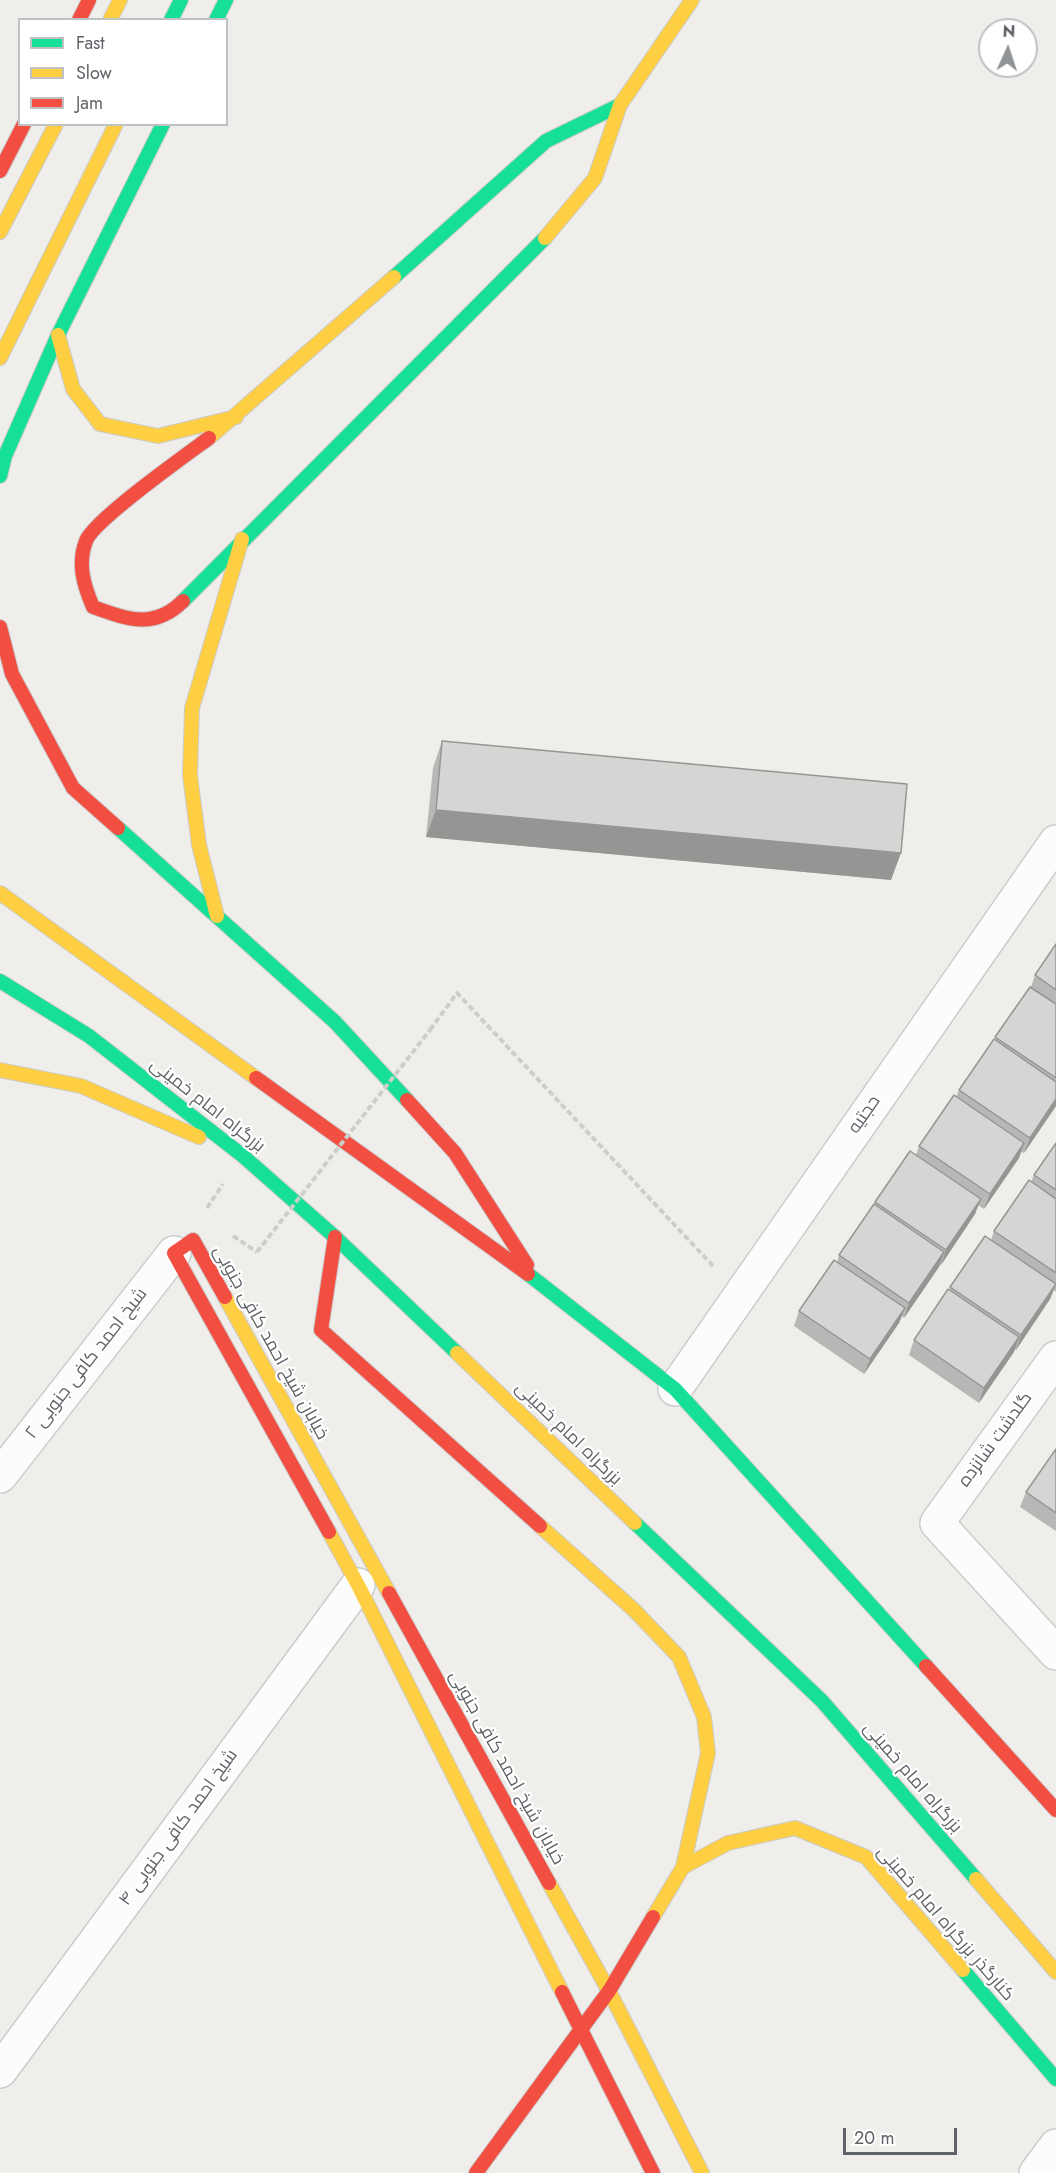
<!DOCTYPE html>
<meta charset="utf-8">
<style>
body{margin:0}
#map{position:relative;width:1056px;height:2173px;overflow:hidden;background:#efeeea;font-family:Jost,sans-serif}
canvas{display:block}
.legend{position:absolute;left:18px;top:18px;width:210px;height:108px;box-sizing:border-box;background:#fff;border:2px solid #bfc1c3;margin:0;padding:8px 10px;list-style:none;font-size:18px;color:#5f6368}
.legend li{display:flex;align-items:center;gap:12px;height:30px}
.legend b{width:30px;border:2px solid #bfc1c3}
.north{position:absolute;left:978px;top:18px;width:60px;height:60px;box-sizing:border-box;background:#fff;border:2px solid #bfc1c3;border-radius:50%;rotate:3deg;font-size:16px;font-weight:700;line-height:24px;text-align:center;color:#5f6368}
.north::after{content:'';display:block;margin:auto;width:21px;height:27px;background:#919496;clip-path:polygon(50% 0,100% 100%,50% 72%,0 100%)}
.scale{position:absolute;left:843px;top:2128px;width:114px;height:27px;box-sizing:border-box;border:3px solid #5f6368;border-top:0;padding-left:8px;font-size:18px;line-height:21px;white-space:nowrap;color:#5f6368;-webkit-text-stroke:4px #fff;paint-order:stroke}
</style>
<div id="map">
<canvas width="1056" height="2173"></canvas>
<ul class="legend">
<li><b style="height:8px;background:#16e098"></b>Fast</li>
<li><b style="height:8px;background:#ffcf43"></b>Slow</li>
<li><b style="height:8px;background:#f24e42"></b>Jam</li>
</ul>
<div class="north">N</div>
<div class="scale">20 m</div>
</div>
<script>
const ctx = document.querySelector('canvas').getContext('2d');
ctx.lineJoin = 'round';
function stroke(path, color, width, dash) { ctx.strokeStyle = color; ctx.lineWidth = width; ctx.lineCap = dash ? 'butt' : 'round'; ctx.setLineDash(dash || []); ctx.stroke(path); }
function fillPath(path, color) { ctx.fillStyle = color; ctx.fill(path, 'evenodd'); }
function write(font, color, halo, rows, align = 'center') {
  ctx.font = font + ' Jost,Cairo,sans-serif'; ctx.lineWidth = 4.5; ctx.setLineDash([]); ctx.textBaseline = 'middle'; ctx.strokeStyle = halo; ctx.fillStyle = color; for (const [text, x, y, turn = 0] of rows) {
    ctx.save(); ctx.translate(x, y); ctx.rotate((+turn || 0) * Math.PI / 180); ctx.textAlign = isNaN(turn) ? turn : align; if (halo) ctx.strokeText(text, 0, 0); ctx.fillText(text, 0, 0); ctx.restore();
  }
}
const street = new Path2D(`
 M1056,1358L937,1523L1056,1653
 M675,1389L1056,842
 M0,1476L174,1253
 M0,2071L358,1585
 M1036,2173L1056,2146`);
const fast = new Path2D(`
 M171,20L181,0
 M216,20L226,0
 M394,277L546,141L620,105
 M0,476L5,456L58,335L163,124
 M183,601L545,238
 M118,828L335,1022L407,1100
 M0,981L89,1036L243,1156L335,1237L457,1353
 M528,1274L675,1389L926,1666
 M635,1523L822,1701L976,1879
 M963,1970L1056,2079`);
const slow = new Path2D(`
 M110,20L120,0
 M0,232L56,124
 M545,238L595,178L620,105L692,0
 M58,335L73,389L100,424L158,436L236,417
 M0,358L116,124
 M209,438L394,277
 M0,893L256,1078
 M217,916L199,845L190,775L192,708L242,539
 M0,1070L81,1086L199,1137
 M225,1297L389,1593
 M457,1353L635,1523
 M540,1526L634,1610L679,1657L704,1717L708,1753L683,1867L653,1917
 M329,1532L358,1585L562,1992
 M683,1867L728,1843L795,1828L866,1857L963,1970
 M976,1879L1056,1972
 M549,1883L609,1991L702,2173`);
const jam = new Path2D(`
 M79,20L89,0
 M0,171L24,124
 M183,601C154,630 127,619 93,607C84,586 77,564 86,541C94,520 186,455 209,438
 M0,627L12,674L73,788L118,828
 M256,1078L528,1274
 M407,1100L455,1153L527,1265
 M335,1237L321,1330L540,1526
 M225,1297L193,1240L174,1253L329,1532
 M389,1593L549,1883
 M926,1666L1056,1810
 M562,1992L653,2173
 M476,2173L609,1991L653,1917`);
stroke(street, '#cbcccc', 36);
stroke(fast, '#cacacb', 16);
stroke(slow, '#cacacb', 16);
stroke(jam, '#cacacb', 16);
stroke(new Path2D(`
 M430,1030L457,993L715,1268
 M207,1208L223,1184
 M233,1236L257,1252`), '#cacfcc', 4, [6, 3]);
stroke(street, '#fdfcfc', 33);
stroke(fast, '#16e098', 14);
stroke(slow, '#ffcf43', 14);
stroke(jam, '#f24e42', 14);
stroke(new Path2D(`
 M257,1252L430,1030`), '#cacfcc', 4, [6, 3]);
fillPath(new Path2D(`
 M442,741L891,880L426,837L433,768Z
 M1056,944V1106L1024,1153L1021,1152L1019,1158L984,1209L978,1205L975,1214L941,1265H940L904,1318L902,1316L899,1323L864,1374L794,1326L799,1311L837,1262L839,1255L875,1202L916,1155L919,1146L956,1097L959,1090L1031,987L1035,975Z
 M1056,1143V1292L1054,1290L1050,1299L1016,1350L1015,1349L979,1403L909,1355L914,1340L949,1290L950,1287L991,1240L994,1231L1031,1182L1034,1175Z
 M1056,1449V1531L1020,1507L1026,1492Z`), '#b8b7b5');
fillPath(new Path2D(`
 M436,810L901,853L891,880L426,837Z
 M1056,1099V1106L1024,1153L1030,1138Z
 M1024,1143L1019,1158L984,1209L990,1194Z
 M981,1199L975,1214L941,1265L946,1250Z
 M944,1252L939,1267L904,1318L909,1303Z
 M1056,1284L1050,1299L1016,1350L1021,1335Z
 M905,1308L899,1323L864,1374L870,1359Z
 M1019,1337L1014,1352L979,1403L984,1388Z`), '#969594');
const building = new Path2D(`
 M442,741L907,784L901,853L436,810Z
 M1056,944V990L1035,975Z
 M1030,987L1056,1004V1078L995,1037Z
 M994,1039L1056,1082V1099L1030,1138L959,1090Z
 M954,1095L1024,1143L990,1194L919,1146Z
 M1056,1143V1190L1034,1175Z
 M910,1151L981,1199L946,1250L875,1202Z
 M1029,1180L1056,1199V1273L994,1231Z
 M874,1204L944,1252L909,1303L839,1255Z
 M985,1236L1056,1284L1021,1335L950,1287Z
 M834,1260L905,1308L870,1359L799,1311Z
 M948,1289L1019,1337L984,1388L914,1340Z
 M1056,1449V1513L1026,1492Z`);
fillPath(building, '#d6d5d3');
stroke(building, '#969594', 1.5);
write('18px', '#5f6368', '#fff', [
 ["بزرگراه امام خمینی",207,1106,38],
 ["حجتیه",865,1115,-55],
 ["خیابان شیخ احمد کافی جنوبی",270,1343,61],
 ["شیخ احمد کافی جنوبی ۲",87,1364,-52],
 ["بزرگراه امام خمینی",568,1434,44],
 ["گلدشت شانزده",996,1440,-54],
 ["خیابان شیخ احمد کافی جنوبی",506,1768,61],
 ["بزرگراه امام خمینی",912,1778,49],
 ["شیخ احمد کافی جنوبی ۴",179,1828,-54],
 ["کنارگذر بزرگراه امام خمینی",945,1924,49]
]);
</script>
